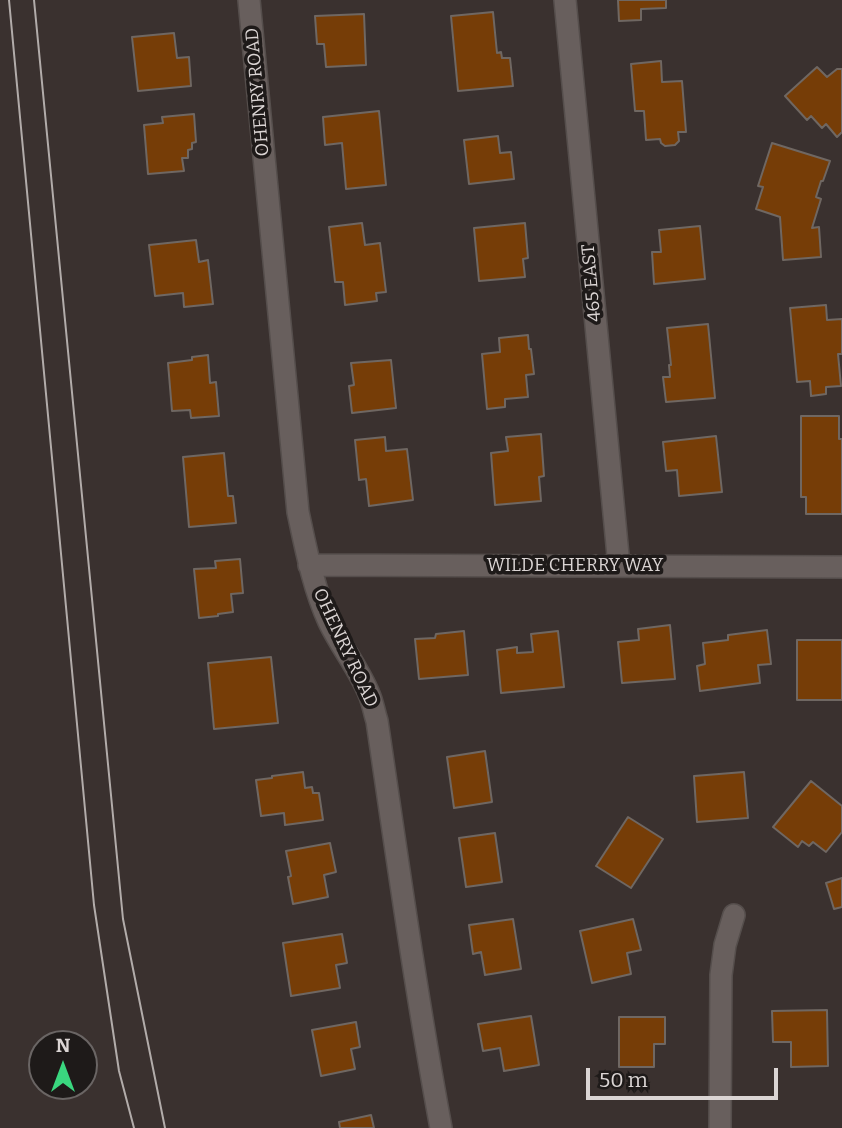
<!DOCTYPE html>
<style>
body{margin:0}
#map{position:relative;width:842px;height:1128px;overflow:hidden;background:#3a312f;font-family:Bitter,serif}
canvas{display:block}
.north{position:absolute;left:28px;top:1030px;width:70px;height:70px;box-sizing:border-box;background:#1e1a19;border:2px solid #6a6564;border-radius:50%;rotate:0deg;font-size:19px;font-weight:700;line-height:28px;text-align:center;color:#dbd5d4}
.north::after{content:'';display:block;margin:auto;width:24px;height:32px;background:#3ad77f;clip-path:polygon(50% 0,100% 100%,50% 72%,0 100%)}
.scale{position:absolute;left:586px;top:1068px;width:192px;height:32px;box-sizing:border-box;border:4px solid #dbd5d4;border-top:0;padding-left:9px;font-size:21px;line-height:24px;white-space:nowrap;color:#dbd5d4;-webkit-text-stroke:5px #1e1a19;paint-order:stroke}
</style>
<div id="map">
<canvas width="842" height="1128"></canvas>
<div class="north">N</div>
<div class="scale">50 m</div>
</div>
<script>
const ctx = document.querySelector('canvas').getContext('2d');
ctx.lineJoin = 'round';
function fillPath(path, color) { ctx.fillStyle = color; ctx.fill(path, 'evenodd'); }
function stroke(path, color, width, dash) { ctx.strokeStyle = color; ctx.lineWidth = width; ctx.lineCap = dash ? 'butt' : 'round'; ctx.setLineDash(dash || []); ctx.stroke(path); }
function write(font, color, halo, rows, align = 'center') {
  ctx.font = font + ' Bitter,serif'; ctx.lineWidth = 7; ctx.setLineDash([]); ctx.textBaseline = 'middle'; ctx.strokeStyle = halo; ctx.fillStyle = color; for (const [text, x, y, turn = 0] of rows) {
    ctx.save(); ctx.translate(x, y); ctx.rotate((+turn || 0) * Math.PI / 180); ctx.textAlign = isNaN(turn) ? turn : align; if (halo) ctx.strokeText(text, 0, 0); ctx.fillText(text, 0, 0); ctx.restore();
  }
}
const building = new Path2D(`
 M618,0H666V8L641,9V20L619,21Z
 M493,12L497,53L501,52L502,58H510L513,86L458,91L451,16Z
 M364,14L366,65L326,67L324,44H317L315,16Z
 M174,33L177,58L189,57L191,86L138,91L132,37Z
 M661,61L662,82L682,81L686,132H678L679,141L675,145L665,146L661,143L660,139L646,140L644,111H635L631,64Z
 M817,67L827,77L837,69H842V132L837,137L826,124L822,128L811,116L807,120L785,96Z
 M379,111L386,185L346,189L342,143L325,145L323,117Z
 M194,114L196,142L192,143V149L188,150V158H182L184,171L148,174L144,125L163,123L162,117Z
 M498,136L500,153L511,152L514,179L469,184L464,140Z
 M772,143L830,161L823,181H821L816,197L821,199L812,228L819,227L821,257L783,260L780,217L756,209L763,187L758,186Z
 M362,223L365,245L380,243L386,292L376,293L377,301L345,305L343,282H335L329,227Z
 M525,223L528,258L523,259L525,277L479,281L474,228Z
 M700,226L705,279L654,284L652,252H661L659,230Z
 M196,240L199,262L208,260L213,304L184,307L183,293L155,296L149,245Z
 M826,305L827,320L842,319V354H838L841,386L826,387V394L811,396L810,381L797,382L790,308Z
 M708,324L715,398L666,402L663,377H670L669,365H671L667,328Z
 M528,335L529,349H531L534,374L526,375L528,397L505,399V407L487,409L482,354L500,352L499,338Z
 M208,355L210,383L216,382L219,416L191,418L190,410L172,411L168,363L192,360V357Z
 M391,360L396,408L352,413L349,386L354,385L351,363Z
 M801,416H839V439H842V514H806V497H801Z
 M541,434L544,476L539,477L541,501L495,505L491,453L508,451L506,437Z
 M716,436L722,492L679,496L677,470L666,471L663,442Z
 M385,437L386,451L407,449L413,500L369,506L366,479L359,480L355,440Z
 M224,453L228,496H233L236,523L189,527L183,457Z
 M240,559L243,593L231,594L233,612L218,614V616L199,618L194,569L216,568L215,561Z
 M670,625L675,679L622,683L618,642L639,640L638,629Z
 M767,630L771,664L758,665L760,683L700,691L697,666L705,664L703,643L728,640V635Z
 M464,631L468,675L419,679L415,639L435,638L436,634Z
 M558,631L564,687L501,693L497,650L517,647V653L533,652L531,634Z
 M797,640H842V700H797Z
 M271,657L278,723L214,729L208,663Z
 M485,751L492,802L454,808L447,757Z
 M303,772L305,788L312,787L313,793H319L323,820L285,825L284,813L261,816L256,780L272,778V776Z
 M744,772L748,818L697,822L694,776Z
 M811,781L842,806V832L826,852L813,842L809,846L802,841L798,847L773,827Z
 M628,817L663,839L631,888L596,866Z
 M495,833L502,882L466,887L459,838Z
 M330,843L336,872L324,875L328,897L293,904L288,877L291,876L286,851Z
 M842,878V907L834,909L826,883Z
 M513,919L521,969L485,975L481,952L473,954L469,925Z
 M633,919L641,950L627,953L631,974L592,983L580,931Z
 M342,934L347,963L336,965L340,988L291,996L283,943Z
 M827,1010L828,1066L791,1067V1042H773L772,1011Z
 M531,1016L539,1065L504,1071L500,1048L483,1051L478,1024Z
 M619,1017H665V1044H654V1067H619Z
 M356,1022L360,1047L351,1049L355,1069L321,1076L312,1030Z
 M371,1115L374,1128H340L339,1122Z`);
fillPath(building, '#763d07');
stroke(building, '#6f6762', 2);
const minor = new Path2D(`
 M249,0L298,512C306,549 313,587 329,622C341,647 359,669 369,694C373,703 374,712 377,721C397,857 416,993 441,1128
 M565,0L619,566
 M309,565L842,567
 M720,1128L721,975L725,945L734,915`);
stroke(minor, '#554e4c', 24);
stroke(minor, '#685f5d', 21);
stroke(new Path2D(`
 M9,0L94,905L119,1071L134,1128
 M34,0L123,919L165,1128`), '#b2acaa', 2);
write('18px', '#dbd5d4', '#1e1a19', [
 ["OHENRY ROAD",258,92,-95],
 ["465 EAST",592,283,-95],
 ["WILDE CHERRY WAY",575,566],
 ["OHENRY ROAD",345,648,65]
]);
</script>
